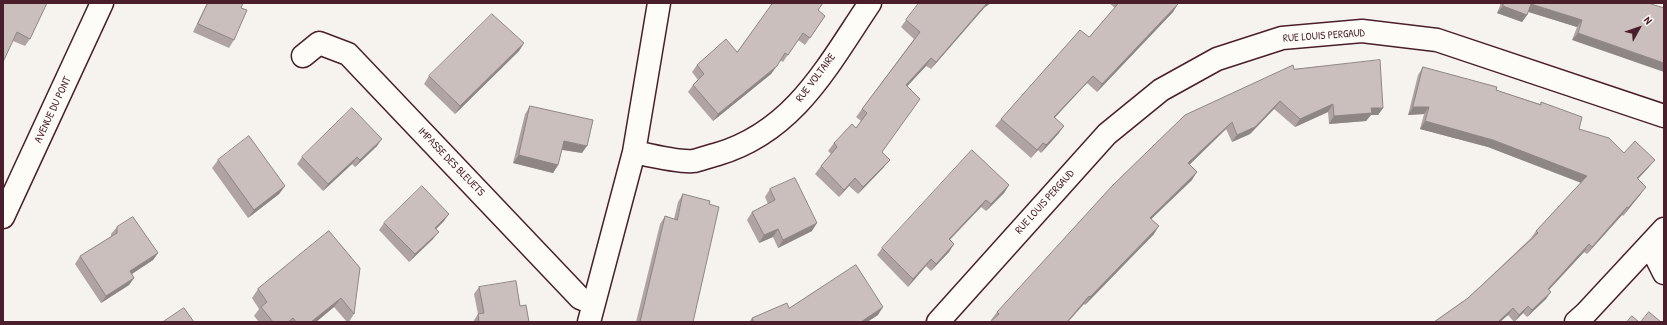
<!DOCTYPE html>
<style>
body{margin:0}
#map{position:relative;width:1667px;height:325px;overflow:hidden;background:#f6f3ef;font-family:"Patrick Hand",sans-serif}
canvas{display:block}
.frame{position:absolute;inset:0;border:4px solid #4a1f2b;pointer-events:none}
.north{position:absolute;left:1619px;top:8px;width:40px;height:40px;-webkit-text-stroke:3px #fdfcf7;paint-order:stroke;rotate:50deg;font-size:11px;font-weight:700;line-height:16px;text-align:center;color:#4a1f2b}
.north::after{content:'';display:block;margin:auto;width:14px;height:18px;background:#4a1f2b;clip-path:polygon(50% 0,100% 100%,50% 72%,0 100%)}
</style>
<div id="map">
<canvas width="1667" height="325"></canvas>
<div class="frame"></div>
<div class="north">N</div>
</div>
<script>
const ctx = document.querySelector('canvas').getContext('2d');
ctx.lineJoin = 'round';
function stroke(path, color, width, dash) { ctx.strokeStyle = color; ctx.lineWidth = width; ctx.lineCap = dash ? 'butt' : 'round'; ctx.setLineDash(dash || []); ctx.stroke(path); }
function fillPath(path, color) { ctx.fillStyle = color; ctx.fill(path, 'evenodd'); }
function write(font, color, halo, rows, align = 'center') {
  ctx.font = font + ' "Patrick Hand",sans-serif'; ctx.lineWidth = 3; ctx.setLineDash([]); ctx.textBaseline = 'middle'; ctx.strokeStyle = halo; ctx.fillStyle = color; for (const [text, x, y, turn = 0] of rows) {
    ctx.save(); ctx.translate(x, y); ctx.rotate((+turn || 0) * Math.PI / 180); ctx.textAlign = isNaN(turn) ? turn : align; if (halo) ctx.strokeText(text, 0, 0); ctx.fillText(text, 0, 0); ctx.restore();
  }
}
const street = new Path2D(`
 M303,56L319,43L348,54L580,298L593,303
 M634,152C648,155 681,163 694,161C702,159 710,156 718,154C795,131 828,65 870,3
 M1650,245L1664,273
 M589,322L634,152L659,3
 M938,322L1107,134L1161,90L1217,59L1282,38L1362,31L1437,40L1664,116
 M1576,322L1586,313L1664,229`);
const secondary = new Path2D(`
 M3,217L102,3`);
stroke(street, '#4a1f2b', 25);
stroke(secondary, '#4a1f2b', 25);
stroke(street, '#fdfcf7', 22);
stroke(secondary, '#fdfcf7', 22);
fillPath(new Path2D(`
 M3,3L30,39L25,46L13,41Z
 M207,3H243L241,8L234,40L229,48L193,32Z
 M1109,3H1177L1173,12L1097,92L1087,83L1055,117L1059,133L1041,153L1038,150L1031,158L995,126L1001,119L1089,37L1115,8Z
 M1501,3H1648L1572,40L1577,27L1528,12L1527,15L1522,22L1497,13Z
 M984,8L931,69L926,66L907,86L882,152L884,167L858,194L849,186L839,197L815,174L821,166L831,154L828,151L834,143L856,128L861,121L856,117L914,39L901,27L906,20Z
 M818,10L825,16L805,45L798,40L783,62L780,60L771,74L713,121L688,92L693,85L698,80L692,72L697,65L737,52Z
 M524,43L519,51L455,114L424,84L429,76Z
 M1423,67L1540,104L1541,102L1579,129L1624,153L1649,167L1638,179L1640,195L1623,216L1622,215L1587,254L1584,252L1549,290L1546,299L1527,317L1523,313L1514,322L1508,315L1500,322H1434L1468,298L1531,238L1536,231L1581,183L1488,147L1420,129L1424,114L1408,115L1418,75Z
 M1294,69L1383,108L1378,115H1371L1366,121L1329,124L1328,112L1295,127L1274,109L1250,134L1232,142L1226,129L1190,164L1192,180L1151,219L1154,234L1085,305L1084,304L992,320H991L997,312Z
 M530,106L582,153L562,150L558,165L553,173L513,163L525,114Z
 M377,146L355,167L352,164L323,191L297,164L302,157Z
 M218,160L285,186L279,194L248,218L212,168Z
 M1009,185L1004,193L986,211L981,207L950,240L954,244L949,252L931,271L926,266L908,287L877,255L882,248Z
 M770,189L812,231L778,248L773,237L759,243L747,220L752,212L768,204L765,197Z
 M683,194L693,322H636L660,224L665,216L674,219L678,202Z
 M444,221L436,229L433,239L409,262L379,230L384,223Z
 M117,227L158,253L153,260L132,274L134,278L129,285L101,303L75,264L80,256L111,237V234Z
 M329,231L354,314L349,322H347L334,307L316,322H259L254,316L259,309L252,298L258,289Z
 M479,287L520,306L529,322H473L478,314L474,294Z
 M789,308L878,315L867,322H749L752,318Z`), '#afa4a3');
fillPath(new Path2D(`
 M987,3H991L984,8L931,69L936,62Z
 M1178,4L1173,12L1097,92L1102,84Z
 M1531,4L1582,20L1577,27L1526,11Z
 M1503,6L1527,15L1522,22L1497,13Z
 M1578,33L1664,63V72L1572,40Z
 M524,43L519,51L455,114L460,106Z
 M931,58L926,66L901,93L906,85Z
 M777,66L771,74L713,121L718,114Z
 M1093,76L1087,83L1049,124L1054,117Z
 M1280,101L1274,109L1250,134L1232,142L1237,135Z
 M1333,104L1328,112L1295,127L1300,119Z
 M1413,107H1429L1424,114L1408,115Z
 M1371,108H1383L1378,115H1371L1366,121L1329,124L1334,116Z
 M1425,121L1493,140L1587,176L1582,183L1488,147L1420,129Z
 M1232,122L1226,129L1183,171L1188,163Z
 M1064,126L1059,133L1041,153L1046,145Z
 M382,139L377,146L355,167L360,160Z
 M564,141L587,146L582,153L558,149Z
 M1043,143L1038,150L1031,158L1037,150Z
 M519,155L558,165L553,173L513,163Z
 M357,157L352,164L323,191L328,184Z
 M890,160L884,167L858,194L863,187Z
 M1655,160L1649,167L1632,185L1637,178Z
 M1197,172L1192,180L1145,225L1150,218Z
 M855,178L849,186L839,197L844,190Z
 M1009,185L1004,193L986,211L991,204Z
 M285,186L279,194L248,218L254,210Z
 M1646,187L1640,195L1623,216L1628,208Z
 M986,200L981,207L943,246L949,239Z
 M1627,207L1622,215L1587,254L1592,247Z
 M449,214L444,221L430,235L435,228Z
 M817,223L812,231L778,248L783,240Z
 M1159,226L1154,234L1085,305L1090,297Z
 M778,229L773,237L759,243L764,235Z
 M439,232L433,239L409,262L415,254Z
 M954,244L949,252L931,271L936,264Z
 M1589,244L1584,252L1543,296L1548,289Z
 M158,253L153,260L124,279L130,271Z
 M931,259L926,266L908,287L913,279Z
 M134,278L129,285L101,303L106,296Z
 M1551,292L1546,299L1527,317L1532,310Z
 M1089,296L1084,304L1068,322H1067Z
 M341,298L334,307L316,322H311Z
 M1528,306L1523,313L1514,322L1519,315Z
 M883,307L878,315L867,322H861Z
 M1513,308L1508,315L1500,322H1498Z`), '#8e8685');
const building = new Path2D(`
 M3,3H47L30,39L17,32L3,62Z
 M208,3H243L241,8L247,10L234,40L198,24Z
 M773,3H823L818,10L825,16L810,38L803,33L788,55L785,53L777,66L718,114L693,85L704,74L697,65L726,39L737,52Z
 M919,3H987L936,62L931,58L906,85L920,99L882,152L890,160L863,187L855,178L844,190L821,166L837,147L834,143L852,124L856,128L867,113L862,109L920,32L906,20Z
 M1119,3H1177L1178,4L1102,84L1093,76L1054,117L1064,126L1046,145L1043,143L1037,150L1001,119L1080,30L1089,37Z
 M1504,3H1648L1664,8V63L1578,33L1582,20L1531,4L1527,15L1503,6Z
 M492,14L524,43L460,106L429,76Z
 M1380,60L1383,108H1371L1372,113L1334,116L1333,104L1300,119L1280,101L1255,127L1237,135L1232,122L1188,163L1197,172L1150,218L1159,226L1090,297L1089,296L1067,322H990L999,314L997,312L1113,185L1185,115L1293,65L1294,69Z
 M1423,67L1497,87L1496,90L1541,105V102L1582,117L1579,129L1609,138L1624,153L1635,141L1655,160L1637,178L1646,187L1628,208L1627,207L1592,247L1589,244L1548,289L1551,292L1532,310L1528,306L1519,315L1513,308L1498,322H1434L1468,298L1538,233L1536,231L1587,176L1493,140L1425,121L1429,107H1413Z
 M530,106L593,120L587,146L564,141L558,165L519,155Z
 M352,108L382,139L360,160L357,157L328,184L302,157Z
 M249,136L285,186L254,210L218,160Z
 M972,150L1009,185L991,204L986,200L949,239L954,244L936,264L931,259L913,279L882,248Z
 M795,178L817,223L783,240L778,229L764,235L752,212L775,200L770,189Z
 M422,186L449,214L435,228L439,232L415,254L384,223Z
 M683,194L710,201L709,204L719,207L693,322H640L665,216L677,220Z
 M133,217L158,253L130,271L134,278L106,296L80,256L117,233V227Z
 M329,231L360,268L354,314L341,298L311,322H296L293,318L288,322H273L261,307L267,302L258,289Z
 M856,265L883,307L861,322H754L752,318L787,303L789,308Z
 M516,281L520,306L526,305L529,322H479L478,314L484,313L479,287Z
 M184,308L194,322H163Z
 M1649,312L1661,322H1641Z
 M1632,316L1639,322H1627Z`);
fillPath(building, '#cbbfbe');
stroke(building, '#8e8685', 1);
write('11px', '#4a1f2b', '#fdfcf7', [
 ["RUE LOUIS PERGAUD",1324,36,-4],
 ["RUE VOLTAIRE",816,78,-53],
 ["AVENUE DU PONT",53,110,-65],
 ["IMPASSE DES BLEUETS",451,162,46],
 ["RUE LOUIS PERGAUD",1045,202,-48]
]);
</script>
